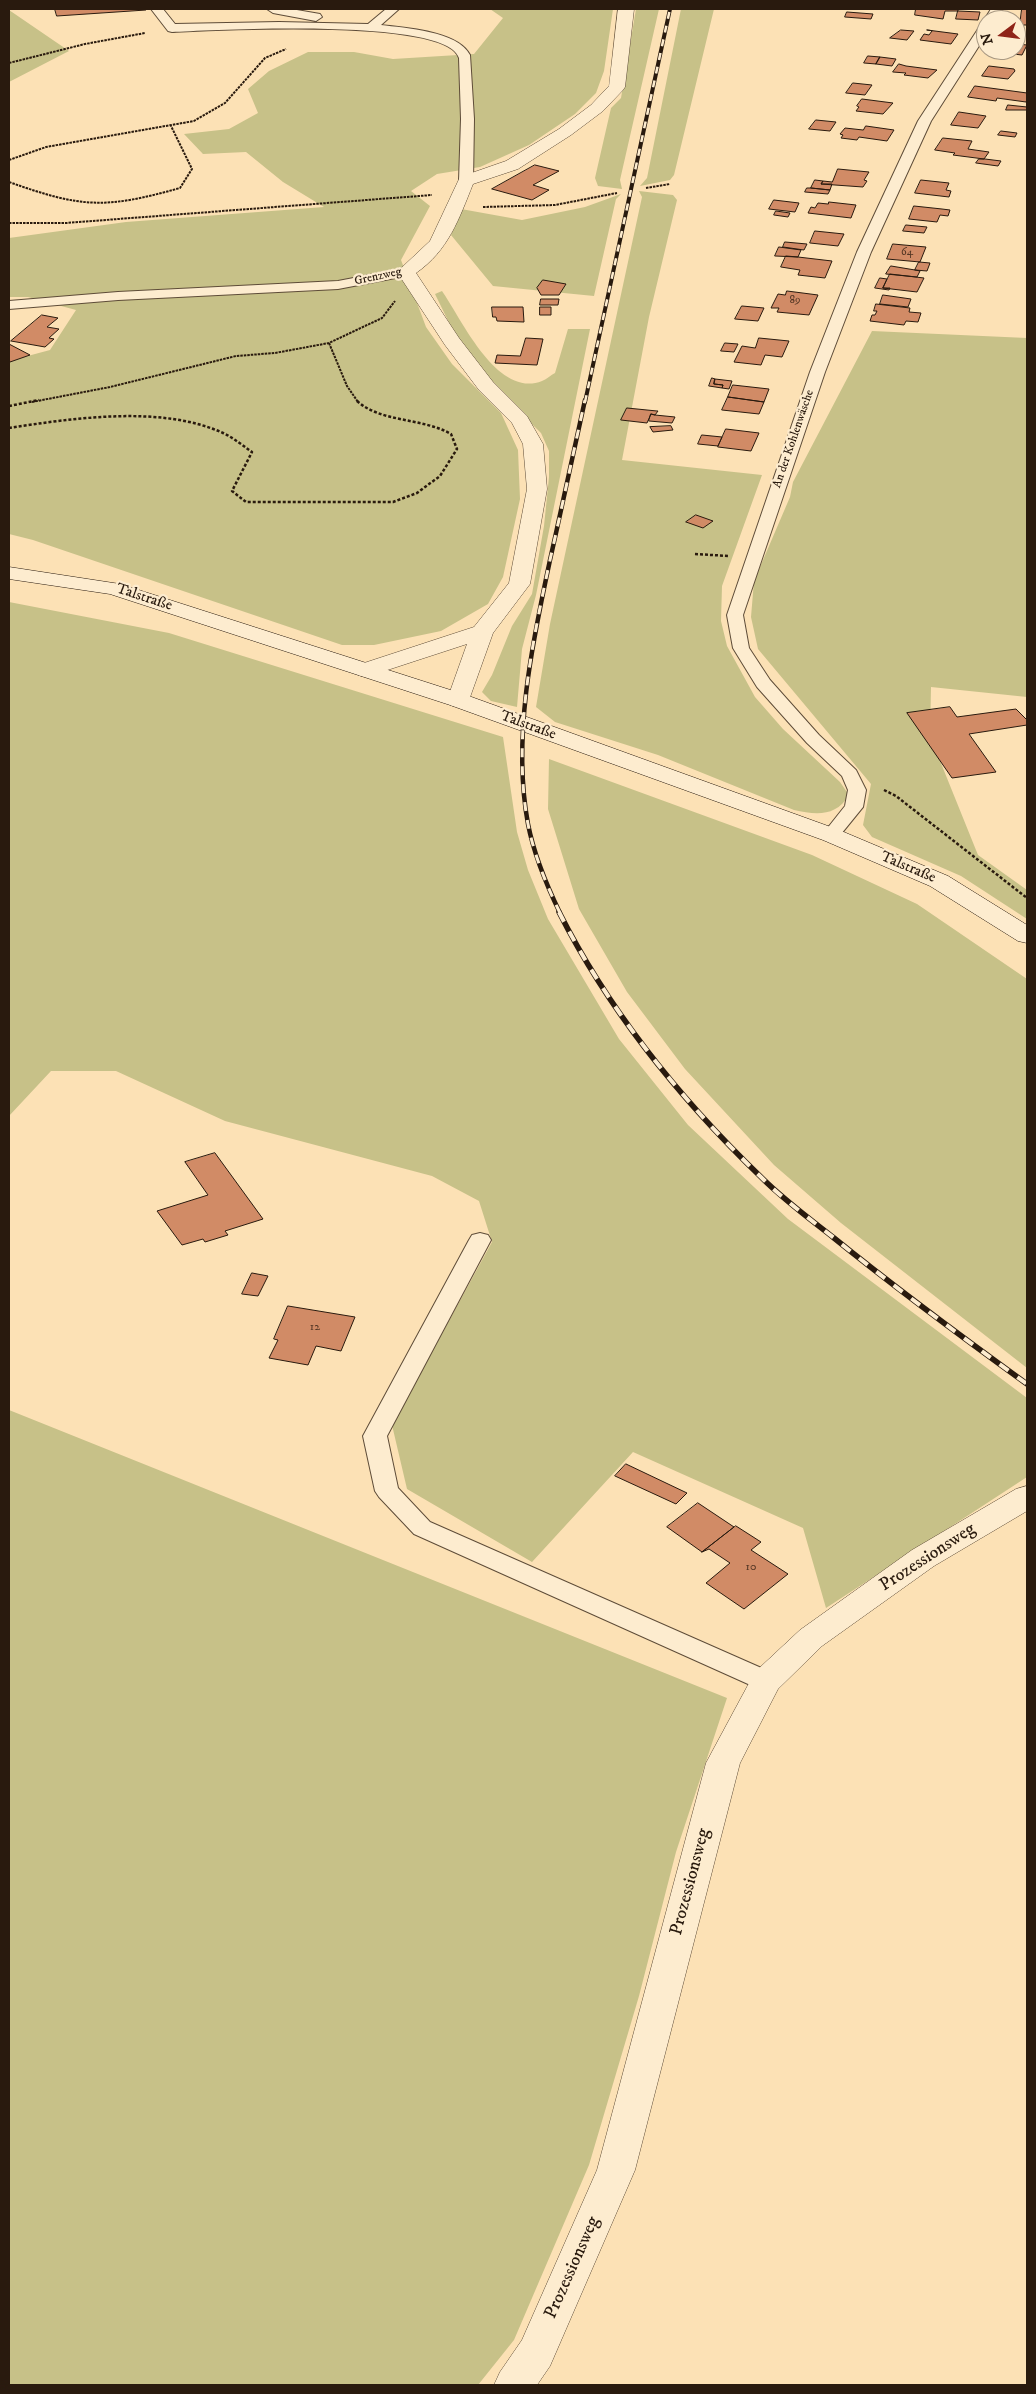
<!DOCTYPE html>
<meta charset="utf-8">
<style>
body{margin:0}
#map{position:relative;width:1036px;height:2394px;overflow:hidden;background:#fce1b5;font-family:"IM FELL DW Pica",serif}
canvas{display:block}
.frame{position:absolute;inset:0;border:10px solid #291a0e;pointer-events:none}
.north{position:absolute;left:976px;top:10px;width:50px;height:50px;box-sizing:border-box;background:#fdeccf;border:1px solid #a89882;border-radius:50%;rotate:255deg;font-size:14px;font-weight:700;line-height:20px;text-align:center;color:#291a0e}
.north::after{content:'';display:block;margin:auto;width:18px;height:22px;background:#8f2418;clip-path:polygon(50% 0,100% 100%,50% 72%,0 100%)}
</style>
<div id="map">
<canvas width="1036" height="2394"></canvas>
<div class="frame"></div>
<div class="north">N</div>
</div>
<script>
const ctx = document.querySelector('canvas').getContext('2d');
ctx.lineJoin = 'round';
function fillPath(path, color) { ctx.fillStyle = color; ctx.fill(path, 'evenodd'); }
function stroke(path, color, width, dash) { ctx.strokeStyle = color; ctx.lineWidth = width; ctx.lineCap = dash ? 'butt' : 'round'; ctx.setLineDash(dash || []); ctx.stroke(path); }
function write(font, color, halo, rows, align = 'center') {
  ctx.font = font + ' "IM FELL DW Pica",serif'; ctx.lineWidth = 4.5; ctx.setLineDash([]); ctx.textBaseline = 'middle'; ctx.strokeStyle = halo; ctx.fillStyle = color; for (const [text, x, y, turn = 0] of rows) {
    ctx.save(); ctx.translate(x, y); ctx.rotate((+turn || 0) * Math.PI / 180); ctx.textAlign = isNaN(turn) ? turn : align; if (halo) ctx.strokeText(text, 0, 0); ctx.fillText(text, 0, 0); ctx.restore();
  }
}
fillPath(new Path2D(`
 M490,9H613L604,71L596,93L575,114L529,145L480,167L437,174L411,191L430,206L401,260L426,327L452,364L501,413L518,450L520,499L503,577L488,604L441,631L374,645H342L33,540L9,534V361L50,350L76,310L28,297H9V238L126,222L324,207L283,182L246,152L203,154L184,134L229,129L258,113L248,89L269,71L308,52H354L393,59L474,54L503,18Z
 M636,9H659L620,180L622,189L598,186L595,178L611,108L621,98Z
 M681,9H714L674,175L670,180L640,186L647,178Z
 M9,10L69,51L9,82Z
 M639,191L673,195L677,200L649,317L622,460L762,475L722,586L721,621L727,646L755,697L783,729L840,782L849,795C836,817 816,815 794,810L658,755L555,722L536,707L550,624L642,197Z
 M621,194L616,199L594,296L493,286L451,235L461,209L522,220L585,207Z
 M442,291C461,318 497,399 542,381C547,379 551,375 555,373L568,329H590L536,595L522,649L517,707L491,701L482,692L492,675L512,626L532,594L544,526L549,477V451L541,433L484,377L457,339L435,294Z
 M872,331L1027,338V697L931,687L930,736L978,855L1027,890V919L961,876L872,837L863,825L871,784L758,649L751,617L754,581L790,497L793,482Z
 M9,602L169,633L503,737L517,832L528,870L548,919L619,1039L688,1125L788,1219L1027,1398V1477L826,1608L803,1528L633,1452L532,1562L407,1489L392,1425L492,1242L479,1201L432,1176L225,1121L116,1071H51L9,1116Z
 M549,759L812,855L917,904L1027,979V1368L841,1223L774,1165L685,1069L627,992L579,909L548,809Z
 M9,1410L727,1698L676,1852L639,1996L589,2165L514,2340L478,2385H9Z`), '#c7c188');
const building = new Path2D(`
 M55,9H146V10L57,16Z
 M916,9H958V11H945L943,19L915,15Z
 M1022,9H1027V25H1020Z
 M958,11L980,12L978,20L956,19Z
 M847,12L873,14L871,19L845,17Z
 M901,30L914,31L907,40L890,38Z
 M927,30L958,34L951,44L920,40L924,34L929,35L932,31Z
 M1016,44L1027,45L1022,55L996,52L997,50H1016Z
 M868,56L880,57L876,64L864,63Z
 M880,57L896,59L892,66L876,64Z
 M899,64L906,66L937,70L928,78L904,75L906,73L893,72Z
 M989,66L1014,69L1015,71L1008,79L982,76Z
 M853,83L872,85L865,95L846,93Z
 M975,86L1027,93V100L1026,102L997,98L996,101L968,97Z
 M862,99L893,103L883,114L856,111L859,107L857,106Z
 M1008,105L1027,107V110H1006Z
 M959,112L986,116L978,128L951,125Z
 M816,120L836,122L830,131L809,129Z
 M866,126L894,130L887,141L859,137L857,140L841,138L843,135L840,134L845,128L863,130Z
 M1001,131L1017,133L1015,137L998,135Z
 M943,138L972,141L968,149L989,152L984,159L953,155L955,153L935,150Z
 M979,159H985L1001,161L998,166L976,163Z
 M535,165L559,171L533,185L549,190L532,200L492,189Z
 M838,169L869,172L864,180L867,181L863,187L821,184L823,181L832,182Z
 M815,180L823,181L821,184H832L830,190L811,188Z
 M921,180L949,183L946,190L951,191L949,197L915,193Z
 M807,188H811L830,190L828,194L805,192Z
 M774,200L799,203L795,212L769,209Z
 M829,202L856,205L851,218L808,213L811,207L815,208L818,203L828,204Z
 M914,206L942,209L950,210L948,216L940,215L937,222L909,219Z
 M776,211L790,213L788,217L774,215Z
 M906,225L927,227L924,233L903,231Z
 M815,231L844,234L838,246L810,243Z
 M785,242L807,244L804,250L783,247Z
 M893,244L926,247L920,262L887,259Z
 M779,247L801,250L798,257L775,256Z
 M786,256L798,257L832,261L825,278L798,275L800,270L781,267Z
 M919,262L930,263L927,271L915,270Z
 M891,266L915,270L920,271L917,277L886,274Z
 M890,274L924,278L917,292L883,288Z
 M880,278L887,279L883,288H890L889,290L875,288Z
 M543,280L566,284L559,295H541L537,288Z
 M787,291L818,295L809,315L777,312L779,308H771L778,294L785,295Z
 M883,295L911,299L908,307L880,304Z
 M541,299H559L558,305H540Z
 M876,304L910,308L909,312L921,313L918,322L906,321L904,325L870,321L872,315H875L877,311H874Z
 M742,306L764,308L758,321L735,319Z
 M492,307H523L524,322L497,321L496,317H493Z
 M540,307H551V315H540Z
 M42,315L58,318L47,327L59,329L49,338L54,339L45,347L11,341Z
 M526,338L543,339L537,365L495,363L497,355L520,356Z
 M759,338L789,341L782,357L765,355L761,365L734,362L742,346L755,348Z
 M725,343L738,344L734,352L721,351Z
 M9,344L30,355L10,362Z
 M712,378L715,379L714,384L723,385L722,388L709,386Z
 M715,379L732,381L729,389L722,388L723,385L714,384Z
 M733,385L769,389L764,402L728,397Z
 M728,397L764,402L759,414L722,410Z
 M627,408L657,411H658L655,415L651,414L647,423L621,420Z
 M651,414L655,415L675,417L672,423L649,421Z
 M671,426L673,430L653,432L650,427Z
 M726,429L759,433L751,451L718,447Z
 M702,435L722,437L718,446L698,444Z
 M696,515L713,521L703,528L686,522Z
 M950,707L957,717L1016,709L1027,720V725L969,734L996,772L952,778L907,713Z
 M215,1153L263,1219L225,1231L228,1235L205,1242L203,1239L182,1245L157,1211L208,1195L185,1162Z
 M252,1273L268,1276L258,1296L242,1294Z
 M288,1306L355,1317L341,1351L316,1346L308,1365L269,1358L278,1340L274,1339Z
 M626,1464L687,1493L676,1504L615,1476Z
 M698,1503L734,1527L702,1552L667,1527Z
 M736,1526L761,1542L751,1550L788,1574L744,1609L706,1583L730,1563L709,1549L702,1552Z`);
fillPath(building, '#d18b66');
stroke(building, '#291a0e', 1);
const lane = new Path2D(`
 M151,9H163L175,24L279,22L368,24L386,9H399L381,25C405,28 458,31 470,55L474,119L473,181L466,185L459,181L461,119L459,58C447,17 213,30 172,32L168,31Z
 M267,9H291L320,14L322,17L316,21L273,13Z
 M991,9H1003L996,20H986V35L931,121L871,252L825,372L743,615L749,648L770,680L819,735L856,770L866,790L863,807L837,839H825L822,835L845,806L848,790L842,776L807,743L757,687L733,648L727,615L810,372L857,252L918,121L980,26L986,22L984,20Z
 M406,268L413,272L411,275L338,289L118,300L9,309V301L118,292L338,281Z
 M480,1233L488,1235L491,1240L387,1436L398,1488L430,1522L775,1674L779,1681L775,1688L766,1691L757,1688L414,1534L379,1497L375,1491L363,1436L469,1240L472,1235Z`);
const street = new Path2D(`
 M618,9H634L625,87L623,90L603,111L571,135L518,169L473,184C459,219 448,251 416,273L459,338L493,382L527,416L543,444L547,489L530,584L493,633L469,700L466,705L458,707L450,705L447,700L467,644L366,677L358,675L355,670L358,665L474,627L509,583L527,489L523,444L512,423L479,390L445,345L397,272L430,241L460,177L506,161L559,129L591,105L609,86Z
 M1027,1486V1511L934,1566L822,1646L778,1689L740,1763L635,2170L550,2366L537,2385H494L500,2372L522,2340L597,2170L706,1763L755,1672L800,1630L912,1550L1016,1489Z`);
const secondary = new Path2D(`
 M9,567L120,584L466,695L839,830L948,876L1027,925V943L1018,941L930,886L823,840L450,705L110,594L9,579Z`);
stroke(lane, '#5e4c38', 2);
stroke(street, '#5e4c38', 1);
stroke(secondary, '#291a0e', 1);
stroke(new Path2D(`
 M9,63L85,44L145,33
 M9,160L46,147L194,121L225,103L265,58L286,49
 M9,182C82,208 105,209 180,188L192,169L171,126
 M646,188L670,184
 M483,207L555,205L617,193
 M9,223H66L432,195
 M329,343L347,386L358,402
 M32,402L110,387L236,356L275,353L329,343L382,318L395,301`), '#291a0e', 2, [2.5, 1]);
stroke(new Path2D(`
 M9,406L39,400
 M9,428C74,418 162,405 223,433C234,438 243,446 252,452L232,491L246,502H393L417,493L440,476L457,449L451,434C421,417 380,423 356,400
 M695,554L729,556
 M884,790L896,796L1027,898`), '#291a0e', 2.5, [3, 2]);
fillPath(lane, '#fdeccf');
fillPath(street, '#fdeccf');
fillPath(secondary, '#fdeccf');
const railFar2 = new Path2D(`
 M585,402L670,9`);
const railFar1 = new Path2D(`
 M560,913C546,884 534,855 528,824C512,738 532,644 550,560C562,507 573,454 585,400`);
const rail = new Path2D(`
 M559,912C609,1011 682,1101 762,1178C784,1200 810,1219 834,1238C897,1289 962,1337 1027,1384`);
stroke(railFar2, '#291a0e', 4);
stroke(railFar1, '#291a0e', 4.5);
stroke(rail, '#291a0e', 5.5);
stroke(railFar2, '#fdeccf', 2.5, [7]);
stroke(railFar1, '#fdeccf', 3, [9]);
stroke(rail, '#fdeccf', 4, [11]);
write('11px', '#533624', null, [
 ["64",907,253],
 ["89",795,301]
]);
write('12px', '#291a0e', '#fdeccf', [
 ["Grenzweg",378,277,-12],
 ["An der Kohlenwäsche",794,439,-71]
]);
write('12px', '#533624', null, [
 ["12",315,1328],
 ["10",751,1568]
]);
write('15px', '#291a0e', '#fdeccf', [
 ["Talstraße",144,598,18],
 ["Talstraße",528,726,20],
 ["Talstraße",908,868,23]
]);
write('18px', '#291a0e', '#fdeccf', [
 ["Prozessionsweg",928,1558,-33],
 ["Prozessionsweg",691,1882,-75],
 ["Prozessionsweg",573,2268,-66]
]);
</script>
